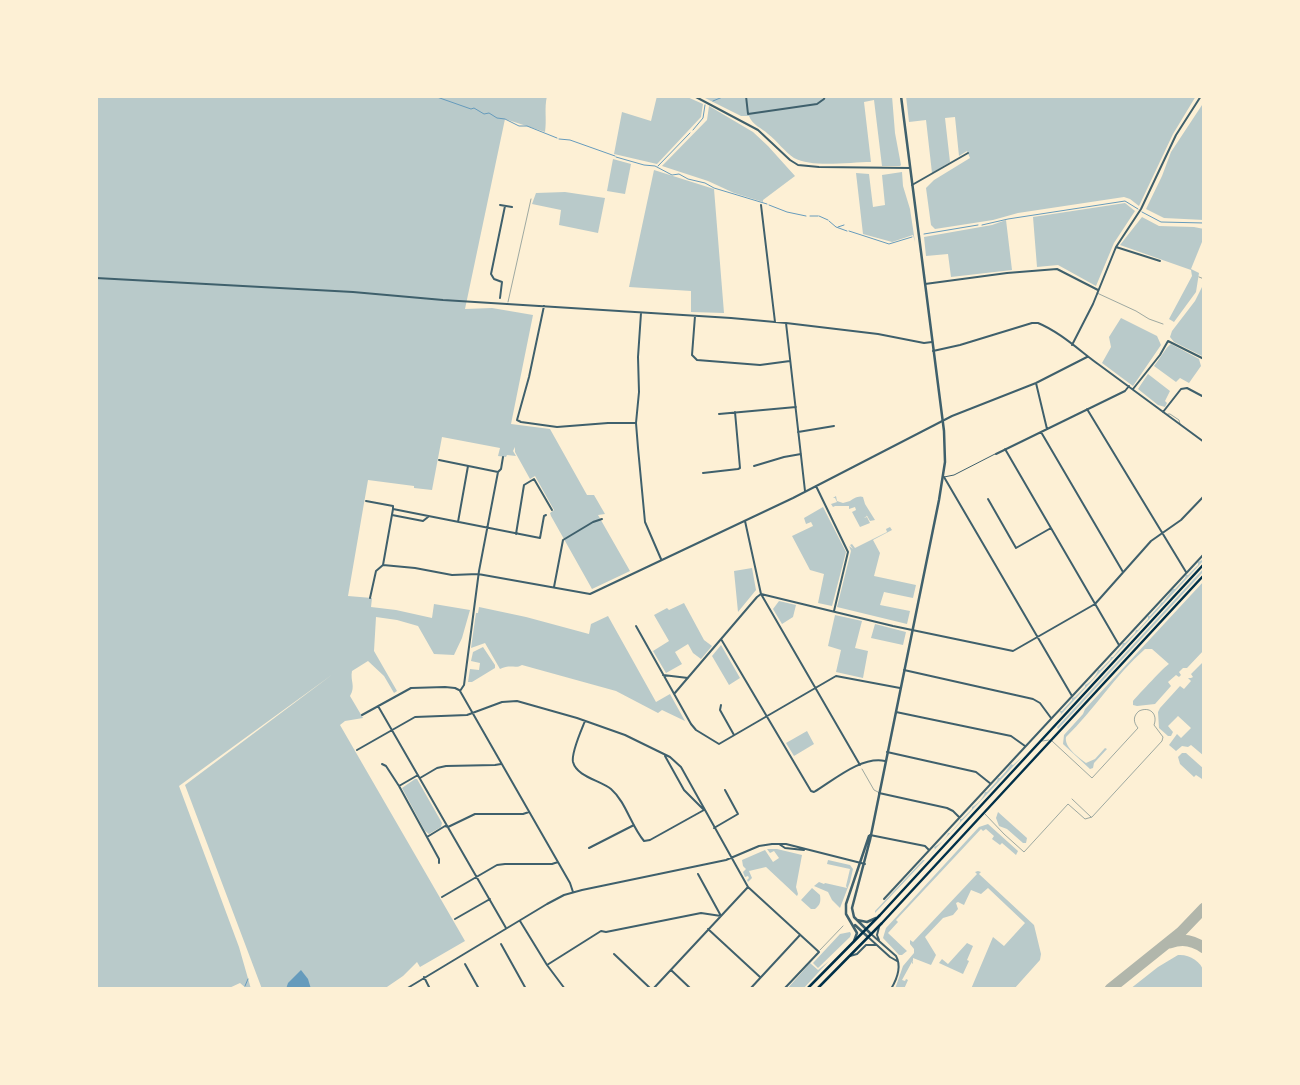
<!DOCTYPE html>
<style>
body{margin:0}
#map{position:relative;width:1300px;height:1085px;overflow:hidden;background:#fdf0d5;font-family:Signika,sans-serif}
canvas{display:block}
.frame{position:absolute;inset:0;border:98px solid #fdf0d5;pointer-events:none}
</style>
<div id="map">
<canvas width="1300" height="1085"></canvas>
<div class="frame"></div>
</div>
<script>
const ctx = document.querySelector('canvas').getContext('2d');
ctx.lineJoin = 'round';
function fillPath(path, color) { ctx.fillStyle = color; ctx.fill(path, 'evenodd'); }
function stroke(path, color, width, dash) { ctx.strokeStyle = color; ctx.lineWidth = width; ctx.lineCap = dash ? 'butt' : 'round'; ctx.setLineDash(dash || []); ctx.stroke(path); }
fillPath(new Path2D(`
 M96,96H547C544,109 547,119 545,132L505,119L465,309L492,308L533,315L511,424L550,429L587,495H594L605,514L598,515L630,571L592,589L551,516L550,513L554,510L535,476L530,479L515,452V447L513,451L516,456L507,455L506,457L498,456L500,448L442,437L432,490L414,488V486L368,480L348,596L372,598L371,607L396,610L432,618L434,604L470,610L462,638L454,655L434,654L418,626L397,620L376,617L374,651L397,691L394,693L384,676L368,661L352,671C350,681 356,686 350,696L363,718L345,721L340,725L465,941L420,967L417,962L403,976L384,989H262L185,785L333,674L179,786L239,947L251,989H247L240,983L227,989H96Z
 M657,96H685L703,104L701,117L657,164L614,154L622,112L651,121Z
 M701,96H892L895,133L901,165L900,166H882L874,100L864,102L871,162C850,162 812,168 794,158C785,152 777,141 768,134C762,128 752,125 749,116H741Z
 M906,96H1196L1173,134L1139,206L1130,199L1124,197L1018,213L993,220L935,229L931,225L926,188L934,180L970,158L967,151L959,156L955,117L945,118L950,162L932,173L926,120L909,122Z
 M1204,102V220L1164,218L1146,209L1162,176L1171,152Z
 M709,106L753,132L768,146L795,176L763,200V202L734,193L708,181L662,166L707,120Z
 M613,159L631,164L625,194L607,191Z
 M654,170L714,189L724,313L691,312V291L629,287Z
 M902,172L903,186L910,209L915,242L913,235L892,242L863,234L856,173L869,174L873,207L885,205L882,175Z
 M565,192L605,198L598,233L559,225L561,210L532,204L536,193Z
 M1125,203L1135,211L1114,243L1096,286L1058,265L1037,267L1033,217Z
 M1142,217L1159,226L1194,227L1204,229V237L1191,269L1199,273L1196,292L1174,322L1169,319L1192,276L1191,270L1120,245Z
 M1006,220L1012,270L951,277L948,254L926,256L924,237L992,225Z
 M1204,283V357L1174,342L1170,337L1172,331L1195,301Z
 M1121,318L1157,336L1161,345L1133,386L1102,363L1111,347L1109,337Z
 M1171,344L1199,359L1201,366L1189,383L1180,378L1176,382L1154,366C1159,360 1166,347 1171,344Z
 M1148,374L1170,391L1165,401L1167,403L1165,407L1158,405L1138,389Z
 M836,496L837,501L843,503L850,501C852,499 859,495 863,497L865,504L875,520L870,521L866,514L867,516L864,518L867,517L870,523L860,527L852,512L856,510L855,507L849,509V506H835L833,507L831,504L837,502L835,498H833Z
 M823,507L846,552L832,606L818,603L824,574L810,570L792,536L813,526L811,522L806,524L804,518Z
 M890,527L892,530L873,540L880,553L874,576L916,585L913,598L884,592L880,605L910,611L907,624L837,607L851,551L849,546L853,549L850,545L852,544L855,548L887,532L886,529Z
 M1204,559V560L1053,723L1061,714L1060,711H1062L1072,700V698L1075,697L1085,687V685C1090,683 1097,675 1098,670H1100L1110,660L1111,657H1113L1122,646L1123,643H1125L1135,633L1136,630H1138L1148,619V616H1150L1160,605L1161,603L1163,602L1173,589H1175L1185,578L1186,575H1188L1198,565V562Z
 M752,568L756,590L738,612L734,571Z
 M1204,568V571L1058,729L1057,727Z
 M1204,581V650L1187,668H1183L1179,672L1181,675L1179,677L1176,675L1168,682L1171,686L1155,704L1137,706L1133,705V701C1138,695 1166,665 1169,664L1152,649H1145C1115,675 1094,710 1066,737C1064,747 1078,757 1086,763L1095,759L1105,748L1107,749L1094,763L1093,768L1090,769L1063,744L1064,735L1083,714L1085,709Z
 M779,601L796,605L793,617L782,624L773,609Z
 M684,603L704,640L712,646L701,659L693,653L688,644L675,652L682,664L666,673L653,651L669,641L654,615L667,608L669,610Z
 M479,607L526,617L589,634L591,624L608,616L656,702L670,694L685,721L662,710L658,713L616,691L522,665C516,669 510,664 500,669L485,643L471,648L476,613H478Z
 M835,615L862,621L855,648L868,651L863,678L836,672L841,650L828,646Z
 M875,624L906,632L903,645L871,638Z
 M721,645L740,678L729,685L712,656Z
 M483,647L495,665V668L472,682H468L470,669L479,670L480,663L471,661L473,652Z
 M1204,661V756L1191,745L1188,747L1182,746L1176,751L1169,745L1177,734L1181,738L1191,728L1178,716L1168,726L1173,732L1171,736H1168L1159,728L1158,712L1160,708L1180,686L1184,689L1191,681L1188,678H1191L1193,677L1191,674Z
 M807,731L814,744L794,756L786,743Z
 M1182,753H1186L1204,769V779H1202L1196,775L1194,777L1180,764L1178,757Z
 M1023,756L875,913V911L923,860H925L935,849L934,847C939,845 947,838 948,833H950L960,822V819H962L972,809V807C977,805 984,797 985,792H987L997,781L998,778H1000C1004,774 1008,769 1011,764L1013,765Z
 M415,779H417L442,823L441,827L429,834L425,831L402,788Z
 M998,812L1027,838L1026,843H1023L1007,829L999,826L996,818Z
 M988,824L1018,851L1016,855L1002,843L1000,845L992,839L994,836L986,829L983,831L981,829L896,920L898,922L888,933L907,951L902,955H899L883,938L886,928L979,827Z
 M767,849H777L802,855L796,887L798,894L797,896L766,867L749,871L752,878L748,882L747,880L749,878L748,876L745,877L743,872L746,869L743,866L742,860L765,850L773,862L779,858L774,851L770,853Z
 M828,860L850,865L853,869L850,882L840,908L832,900L828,892L814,886L819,882L824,884L825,883L847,888L846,886L850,869L827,864Z
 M978,871L981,872L979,874L1034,925L1041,954L1040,960L1014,989H971L993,937L1004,946L1025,923L988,888L981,894L971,890L964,905L958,902L956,903L958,909L953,915L943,918L925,937L936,955L931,965L913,958V964L912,963L913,960L902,980L905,981L906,979L908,980L904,989H895L903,966L914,953V949L910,944V940L913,942L977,874L975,872Z
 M812,888L820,895C821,902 820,905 815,909H811L801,900Z
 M850,932L851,934L850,937L818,968L813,963L840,934Z
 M967,943L973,946L967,960L969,961L963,974L939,963L942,959L948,964Z
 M1178,955C1189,954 1201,961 1204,972C1205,977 1204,984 1204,989H1130L1158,967Z
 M829,961L803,989H787L810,963L818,970Z`), '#b9caca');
fillPath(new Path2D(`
 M301,970L308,979L311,989H286L288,983Z`), '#669bbc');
stroke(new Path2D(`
 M434,96L471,109L474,108L484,114L489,113L497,118L505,119L519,126H527L557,138
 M713,101L725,96
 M693,130L703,118L705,105
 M559,139L570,140L615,156
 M616,157L644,165L655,166L672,175L679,174L688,179L705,183L714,188L767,204
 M658,166L690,133
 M769,205L787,212L806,216
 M1142,212L1161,222L1204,223
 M810,216H818
 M819,216L828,220
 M829,221L836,227L847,231
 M982,225L1008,219L1125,201L1138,209
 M838,227L844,225
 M849,231L889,244L912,237
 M924,234L978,225
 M245,986L248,979`), '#669bbc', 1);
stroke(new Path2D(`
 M1170,943C1182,938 1193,940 1204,948
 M1110,989L1181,932L1204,908`), '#b1b6ab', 11);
stroke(new Path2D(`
 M1199,277L1204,279
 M1097,293L1136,311L1149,319L1163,324
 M508,302L531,199
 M1168,414H1170L1179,420L1180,424
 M1042,741L1049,740
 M862,769L874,790L878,792
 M1072,799L1091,817
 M985,814L1004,834L1024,852L1068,804L1085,819L1092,817L1162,741L1163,737L1154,725C1158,714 1150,706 1139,711C1133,716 1133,722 1138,728L1092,778L1052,741
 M820,950L843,926`), '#3f606c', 0.5);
stroke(new Path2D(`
 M944,477L954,475L995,454`), '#3f606c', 1);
stroke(new Path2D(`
 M694,96L758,130L790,160L798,165L819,167L910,168
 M707,96H710
 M746,96L748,114L817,104L824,99L825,96
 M912,185L968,153
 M500,205L512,207
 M761,205L775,322
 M1116,247L1160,261
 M96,278L353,292L443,300L731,318L786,323L878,334L924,343L932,342
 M925,284L1007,273L1057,269L1098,290
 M500,298L502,282L494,279L491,274L505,206
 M544,306L529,377L517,420L521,422L557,427L608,423H636
 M641,313L638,357L639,392L636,423L638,448L645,522L661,559
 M695,316L692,355L697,360L760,365L790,361
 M786,323L805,491
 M1072,345L1093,304L1116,247L1141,209L1176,135L1201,96
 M933,351L960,345L1032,323H1038C1060,332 1080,351 1098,364L1204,442
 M1036,383L1047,429
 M1133,389L1160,355L1168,341L1204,359
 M1087,409L1186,572
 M1163,412L1181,389L1187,388L1204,397
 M719,414L796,407
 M798,432L834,426
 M1041,432L1123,572
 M1005,449L1119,645
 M996,454L1125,391L1129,386
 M439,460L498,472
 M754,466L784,457L801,454
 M703,473L738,469L740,468L735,412
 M944,477L1072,696
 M816,486L848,552L834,611
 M988,499L1016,548L1051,528
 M366,501L393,506V509L540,538L544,516L546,515
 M392,515L423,521L428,517
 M745,521L761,594L860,765
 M458,522L468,466
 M516,534L524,485L534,479L552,510
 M383,565L415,568L452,575L478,574L590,594L793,498L952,416L1036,383L1087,357
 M554,587L563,540L593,522L602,519
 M761,594L893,626L1013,651L1095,604L1151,541L1181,520L1204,496
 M370,598L376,571L383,565L393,509
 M636,626L691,724L696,730L719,744L836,676L900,688
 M721,639L811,791L814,792C834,780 861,756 885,761
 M904,670L1033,699L1040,703L1051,718
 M663,675L688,678
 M460,691L464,685L479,571L498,472L501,469L503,457
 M460,691L570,883L573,892
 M674,694L757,597L761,594
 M721,705L720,710L734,735
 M378,706L506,928
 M896,712L1011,736L1025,746
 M362,715L411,688L445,687L455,688L459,690
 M585,721C581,731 571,753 573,762C577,777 600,780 611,789C626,802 631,826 644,841L650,840L704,810
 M357,750L415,717L467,715L502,702L517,701L577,718L625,735L670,757L681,767L748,887L819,952L784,989
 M887,752L976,772L991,784
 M665,756L684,790L703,809
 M382,764L386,766L399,786L439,859V863
 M420,778L437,768L446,766L495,765L501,764
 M399,786L418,775
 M879,793L947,808L953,811L959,817
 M714,828L738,814L725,790
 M870,835L925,846L929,850
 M427,837L445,826L448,827L475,814H523L529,812
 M779,844L785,848L804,850
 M589,848L634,825
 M698,874L721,916
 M442,897L497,865L505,864H552L558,862
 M884,899L1204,554
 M455,919L490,899
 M520,921L547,965L565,989
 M879,927L877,935L879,940
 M708,929L760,977
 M871,934L896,956C902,967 897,979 891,989
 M868,937L890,957L897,961
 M501,944L526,989
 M614,954L651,989
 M850,956L857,954L866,945H876
 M465,964L479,989
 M547,965L601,931L606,932L701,913L721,916
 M671,970L691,989
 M424,977L430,989
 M406,989L547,904L564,895L582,890L726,860L759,846L772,844H786L865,864
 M653,989L748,887
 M750,989L800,935`), '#3f606c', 2);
stroke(new Path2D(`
 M857,920L867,922L876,918
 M855,925L868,937
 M871,934L854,917L852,908L870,840L939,500L945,462L944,431L901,96
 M854,941L857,933L846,914V904L869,836`), '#3f606c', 2.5);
stroke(new Path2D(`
 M807,989L880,915L1204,564
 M817,989L882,923L1204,575`), '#003049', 2.5);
</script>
